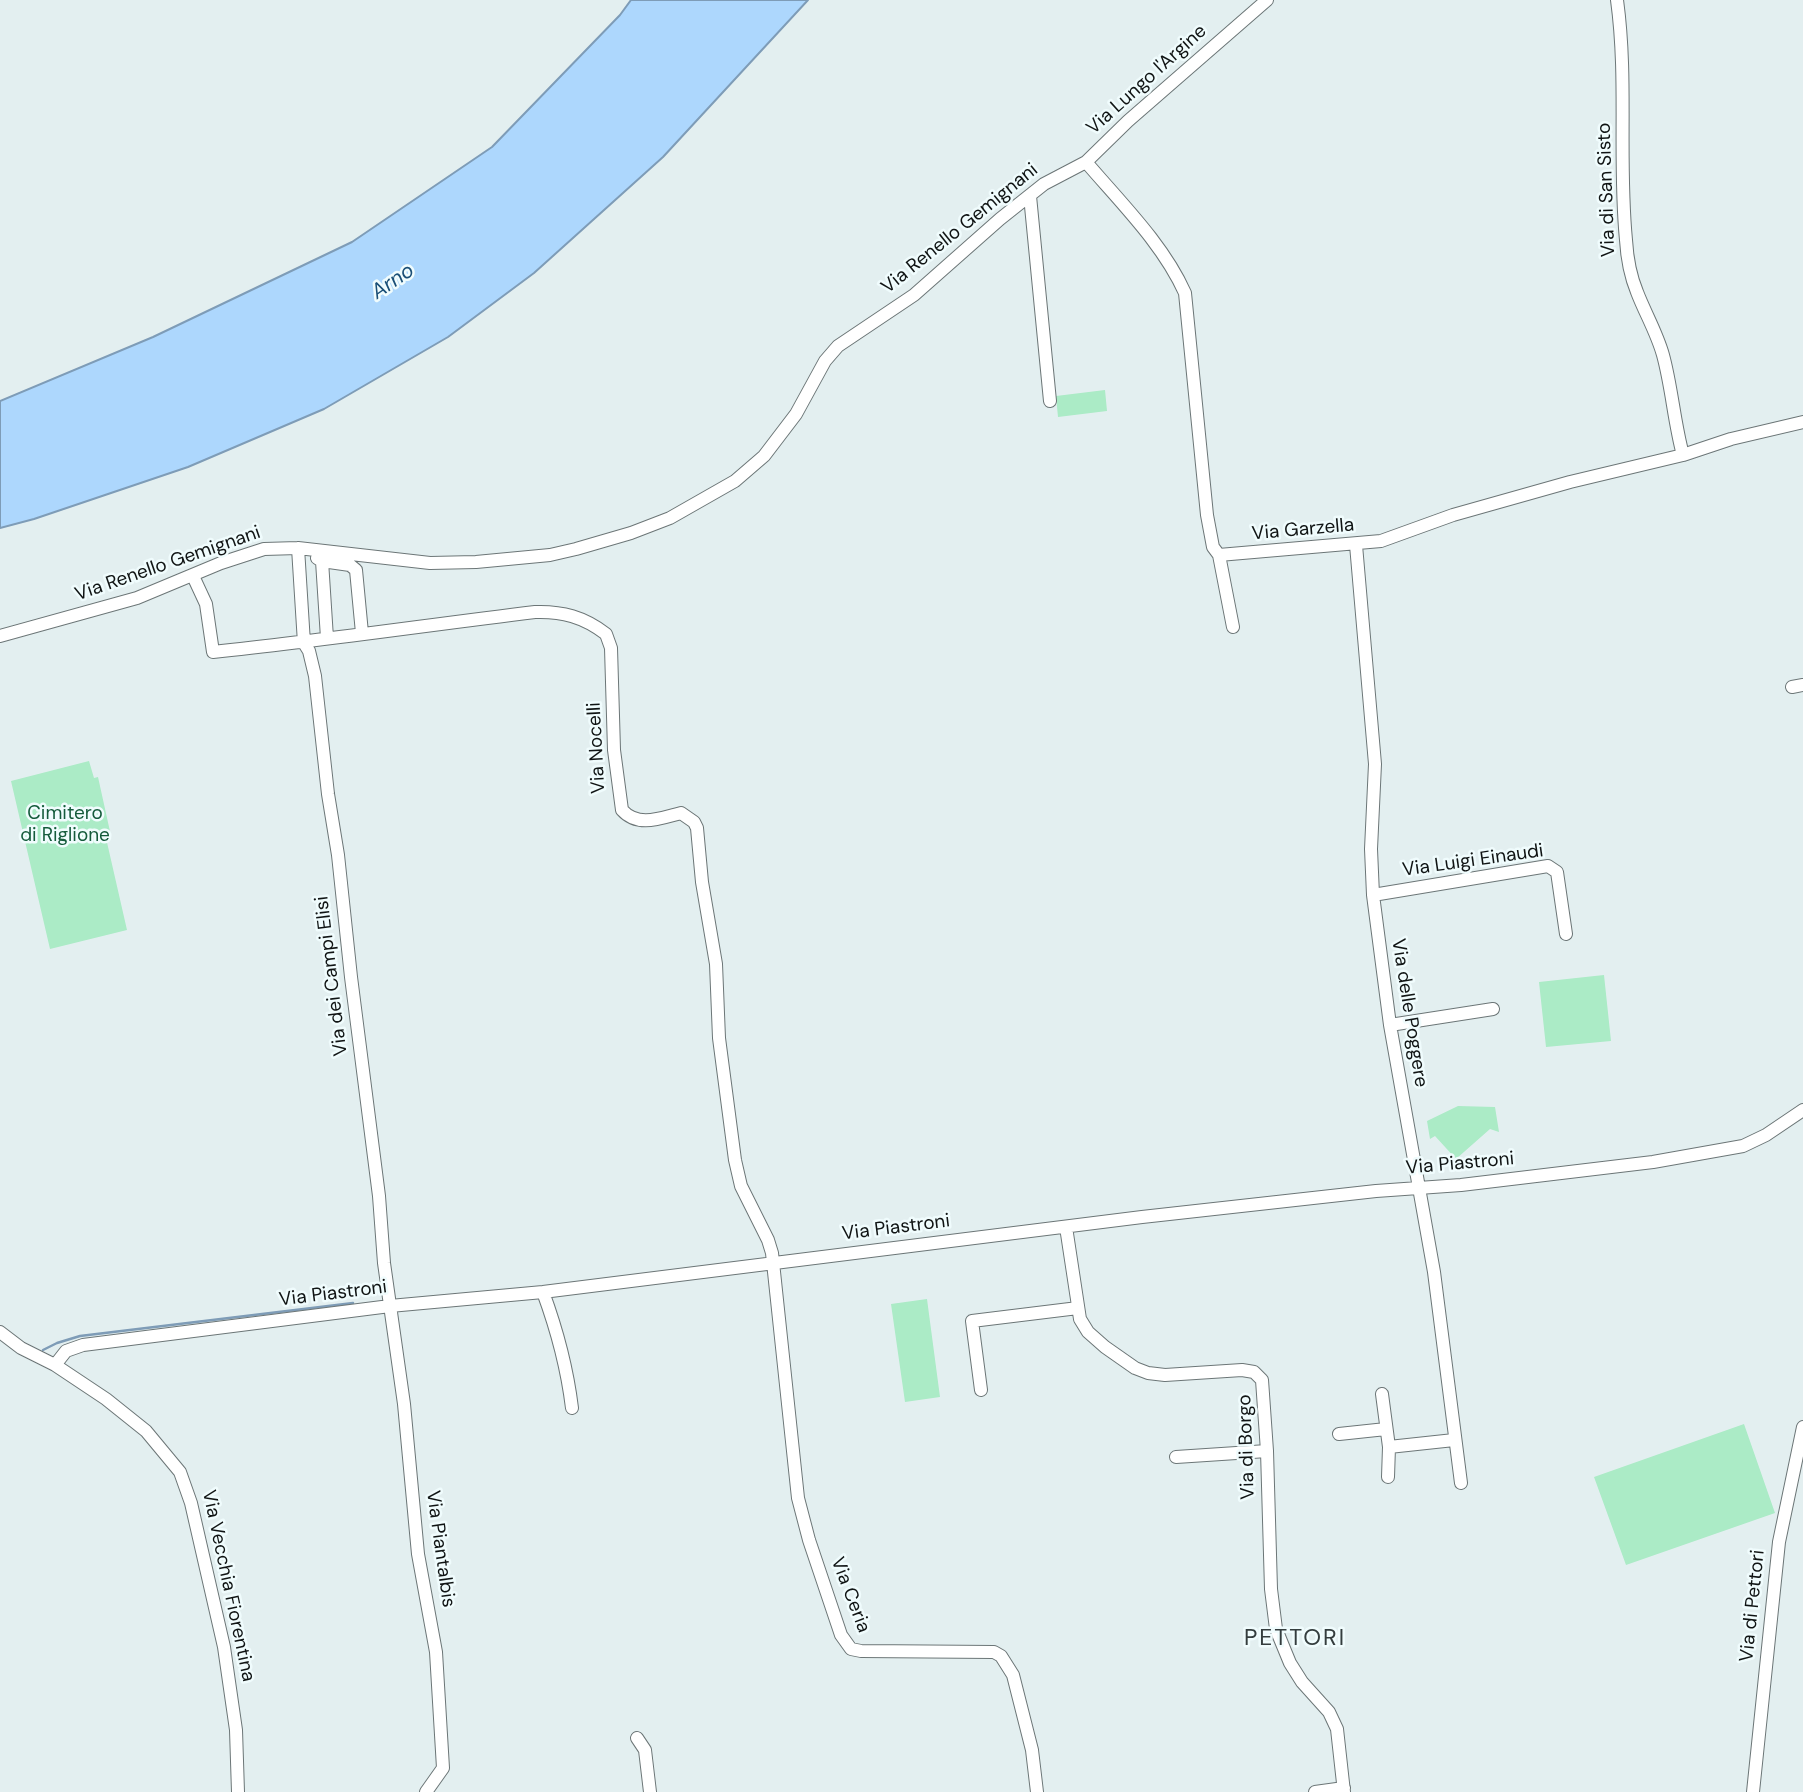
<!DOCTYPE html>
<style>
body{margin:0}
canvas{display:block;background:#e3eff0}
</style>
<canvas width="1803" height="1792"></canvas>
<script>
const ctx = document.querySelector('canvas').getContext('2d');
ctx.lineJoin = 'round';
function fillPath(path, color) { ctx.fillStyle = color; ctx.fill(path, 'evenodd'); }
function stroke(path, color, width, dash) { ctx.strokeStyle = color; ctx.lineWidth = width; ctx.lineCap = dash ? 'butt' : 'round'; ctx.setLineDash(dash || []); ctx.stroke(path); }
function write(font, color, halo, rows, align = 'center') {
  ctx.font = font + ' "DM Sans",sans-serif'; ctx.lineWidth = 5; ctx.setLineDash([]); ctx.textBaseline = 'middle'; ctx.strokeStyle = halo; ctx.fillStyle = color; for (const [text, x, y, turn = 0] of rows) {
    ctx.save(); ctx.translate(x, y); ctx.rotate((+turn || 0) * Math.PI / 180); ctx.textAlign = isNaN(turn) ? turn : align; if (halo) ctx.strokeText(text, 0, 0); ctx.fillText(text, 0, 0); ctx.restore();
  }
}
fillPath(new Path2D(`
 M1105,390L1107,411L1058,417L1056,396Z
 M89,761L94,778L98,777L111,836L106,838L127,930L50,949L11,781Z
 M1604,975L1611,1041L1546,1047L1539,982Z
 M1458,1106L1495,1107L1499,1132L1490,1129L1456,1159L1435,1136L1430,1139L1427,1121Z
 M927,1299L940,1397L905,1402L891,1304Z
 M1744,1424L1775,1513L1626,1565L1594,1477Z`), '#abebc6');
const water = new Path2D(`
 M631,0H808L663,157L534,273L448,337L324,409L188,467L34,519L0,528V401L153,337L352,242L492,147L620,15Z`);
fillPath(water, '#add7fd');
stroke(water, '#7e9cb7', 2);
stroke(new Path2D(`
 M43,1350L57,1343L80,1336L353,1303`), '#7e9cb7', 2.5);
const minor = new Path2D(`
 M1617,0C1628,80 1618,160 1626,240C1627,257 1630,275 1637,292C1645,313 1657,333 1663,355C1672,388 1674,422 1683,455
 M1086,162C1121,203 1163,244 1185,293L1207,515L1213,547L1219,555L1381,541L1453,515L1570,482L1683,455L1731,439L1803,422
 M1030,196L1050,401
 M1356,545L1375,764L1371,849L1373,895L1390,1025L1434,1272L1461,1483
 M298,548L304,643L309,651L315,676L328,794L338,855L351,977L379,1196L384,1263L404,1404L418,1554L436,1652L443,1768L426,1792
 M1219,555L1233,627
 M317,558L322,561L327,638
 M322,561L350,565L356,570L362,633
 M193,576L206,604L213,652C320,641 428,625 535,612C562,611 584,617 606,634L611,648L614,750L622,810C638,828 661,818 681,813L694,822L697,828L702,882L716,964L719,1038L735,1160L741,1186L768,1240L772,1253L798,1498L809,1540L841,1635L851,1649L861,1651L994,1652L1001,1656L1013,1675L1032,1750L1037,1792
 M0,636L137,598L221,563L264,549L298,548L430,563L476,562L550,555L576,549L631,533L670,518L735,481L764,456L796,414L825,361L838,346L914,295L1000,219L1044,184L1086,162L1128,121L1267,0
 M1792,687L1803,685
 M1373,895L1548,866L1557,872L1566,934
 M1390,1025L1493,1009
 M1066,1227L1080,1319L1088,1332L1105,1347L1135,1368L1148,1373L1165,1375L1242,1370L1254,1372L1262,1380L1267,1451L1271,1589L1276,1629L1290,1663L1302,1682L1329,1712L1337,1729L1344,1792
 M543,1292C557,1330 567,1367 572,1408
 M0,1332L21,1348L55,1365L106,1399L146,1431L180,1472L191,1503L224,1647L236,1730L238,1792
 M55,1365L66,1351L83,1345L390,1306L543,1292L1142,1217L1376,1191L1461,1185L1653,1162L1743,1146L1766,1135L1803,1110
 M981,1390L972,1321L1078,1308
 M1382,1394L1389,1447L1388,1477
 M1339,1434L1386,1429
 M1389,1447L1454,1440
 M1176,1457L1267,1451
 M637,1738L645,1750L650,1792
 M1315,1792L1344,1788
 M1753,1792L1779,1542L1803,1427`);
stroke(minor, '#6c7677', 14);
stroke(minor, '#fff', 12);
write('19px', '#101414', '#f0fcfd', [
 ["Via Lungo l'Argine",1147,80,-42],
 ["Via di San Sisto",1607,190,-92],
 ["Via Renello Gemignani",960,229,-39],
 ["Via Garzella",1303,530,-5],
 ["Via Renello Gemignani",168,564,-19],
 ["Via Nocelli",597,748,-93],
 ["Via Luigi Einaudi",1473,861,-8],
 ["Via dei Campi Elisi",332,976,-97],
 ["Via delle Poggere",1409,1013,81],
 ["Via Piastroni",1460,1164,-5],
 ["Via Piastroni",896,1228,-7],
 ["Via Piastroni",333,1294,-7],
 ["Via di Borgo",1247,1447,-92],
 ["Via Piantalbis",440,1549,82],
 ["Via Vecchia Fiorentina",228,1586,78],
 ["Via Ceria",850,1595,69],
 ["Via di Pettori",1753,1606,-84]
]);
write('19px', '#145b3b', '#f0fcfd', [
 ["Cimitero",65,814],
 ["di Riglione",65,836]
]);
write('italic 21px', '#1a4f77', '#f0fcfd', [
 ["Arno",393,282,-34]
]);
ctx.letterSpacing = '2px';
write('23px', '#343d3e', '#f0fcfd', [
 ["PETTORI",1295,1639]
]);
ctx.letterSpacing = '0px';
</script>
